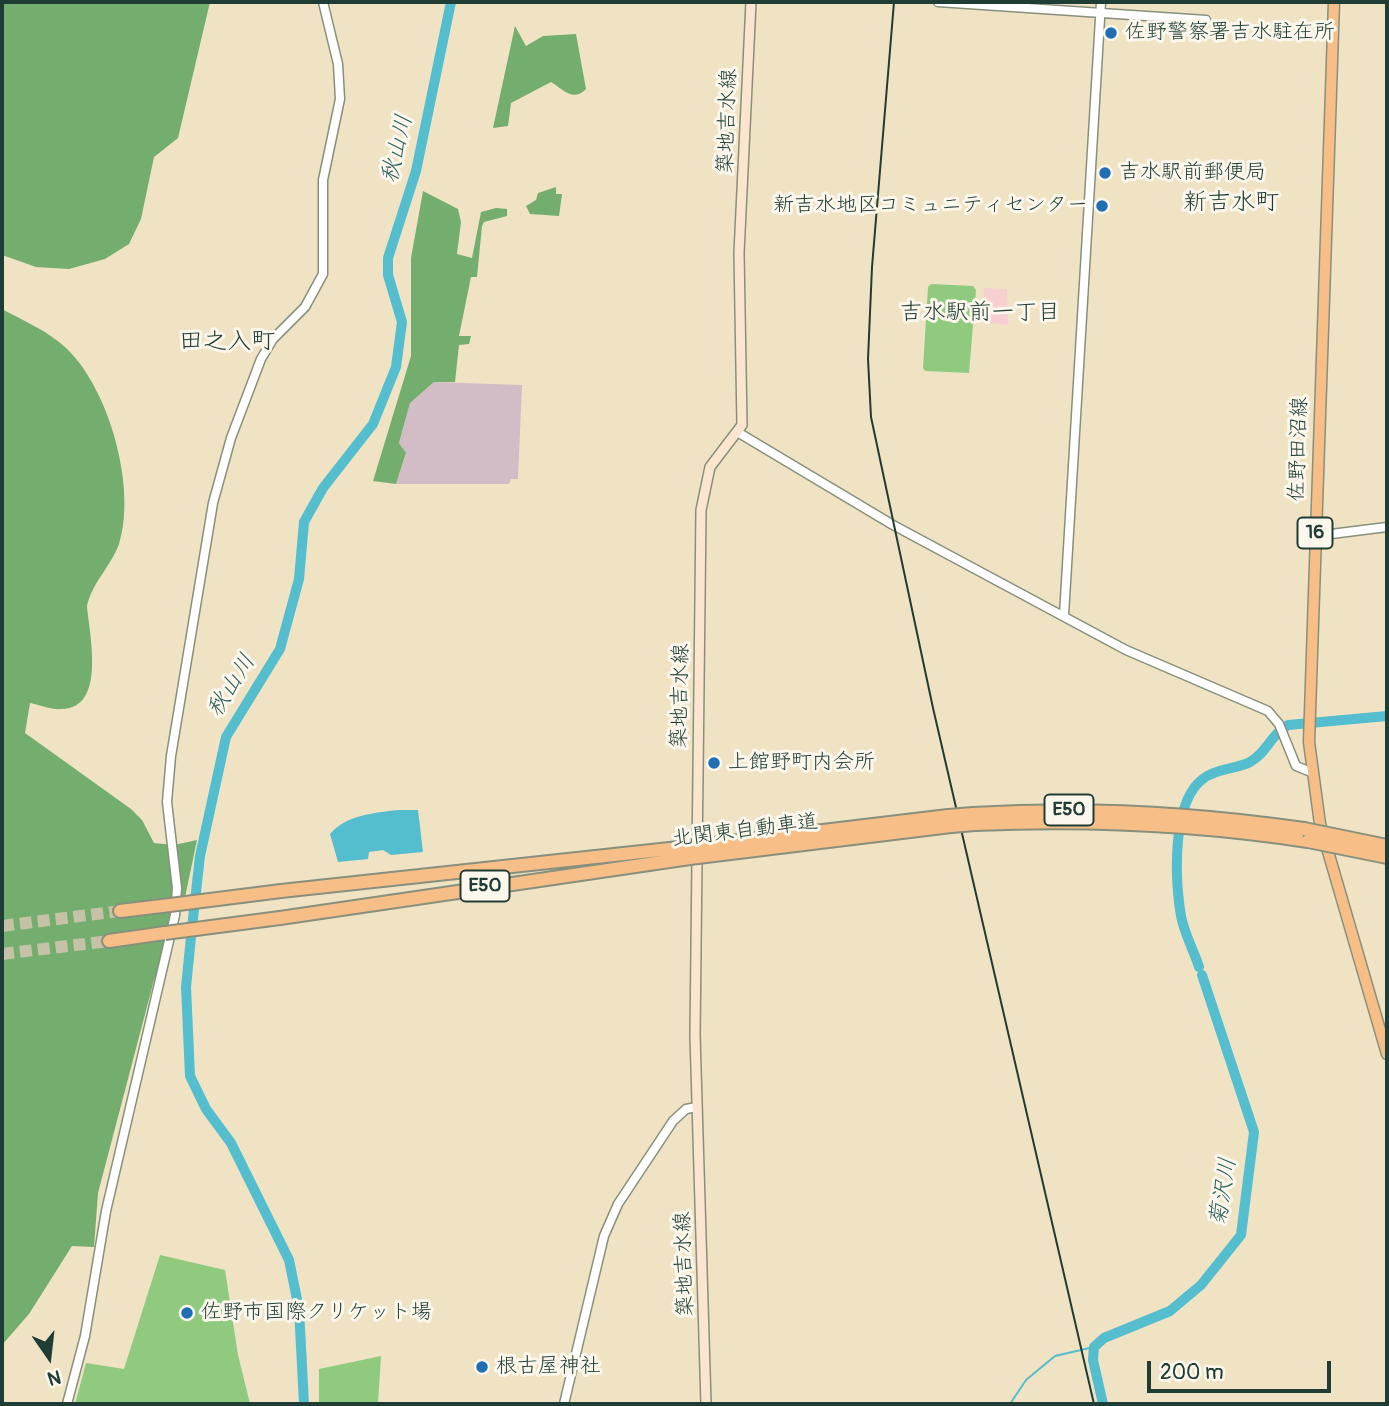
<!DOCTYPE html>
<meta charset="utf-8">
<style>
body{margin:0}
#map{position:relative;width:1389px;height:1406px;overflow:hidden;background:#efe3c4;font-family:Pangolin,sans-serif}
canvas{display:block}
.frame{position:absolute;inset:0;border:4px solid #1f3d34;pointer-events:none}
.north{position:absolute;left:14px;top:1322px;width:70px;height:70px;-webkit-text-stroke:5px #fbf7ec;paint-order:stroke;rotate:166deg;font-size:19px;font-weight:700;line-height:28px;text-align:center;color:#1f3d34}
.north::after{content:'';display:block;margin:auto;width:24px;height:32px;background:#1f3d34;clip-path:polygon(50% 0,100% 100%,50% 72%,0 100%)}
.scale{position:absolute;left:1147px;top:1361px;width:184px;height:32px;box-sizing:border-box;border:4px solid #1f3d34;border-top:0;padding-left:9px;font-size:21px;line-height:24px;white-space:nowrap;color:#1f3d34;-webkit-text-stroke:5px #fbf7ec;paint-order:stroke}
</style>
<div id="map">
<canvas width="1389" height="1406"></canvas>
<div class="frame"></div>
<div class="north">N</div>
<div class="scale">200 m</div>
</div>
<script>
const ctx = document.querySelector('canvas').getContext('2d');
ctx.lineJoin = 'round';
function fillPath(path, color) { ctx.fillStyle = color; ctx.fill(path, 'evenodd'); }
function stroke(path, color, width, dash) { ctx.strokeStyle = color; ctx.lineWidth = width; ctx.lineCap = dash ? 'butt' : 'round'; ctx.setLineDash(dash || []); ctx.stroke(path); }
function write(font, color, halo, rows, align = 'center') {
  ctx.font = font + ' Pangolin,"Klee One",sans-serif'; ctx.lineWidth = 6; ctx.setLineDash([]); ctx.textBaseline = 'middle'; ctx.strokeStyle = halo; ctx.fillStyle = color; for (const [text, x, y, turn = 0] of rows) {
    ctx.save(); ctx.translate(x, y); ctx.rotate((+turn || 0) * Math.PI / 180); ctx.textAlign = isNaN(turn) ? turn : align; if (halo) ctx.strokeText(text, 0, 0); ctx.fillText(text, 0, 0); ctx.restore();
  }
}
fillPath(new Path2D(`
 M984,288L1007,289L1008,325L981,322Z`), '#f7cfd1');
fillPath(new Path2D(`
 M434,382L522,385L518,479H511L509,484H396L406,454L399,443L410,403Z`), '#d2bdc6');
fillPath(new Path2D(`
 M931,284L973,286L976,290L969,373L925,371L923,368L928,287Z
 M160,1255L225,1270L238,1355L250,1404H75L86,1363L124,1369Z
 M381,1356L378,1404H319V1369Z`), '#8fca7f');
fillPath(new Path2D(`
 M2,2H210L178,138L154,157L141,219L129,244L105,259L69,269L36,267L2,255Z
 M515,26L526,46L543,36L576,34L586,89C573,102 564,90 551,82L511,103L508,126L493,128Z
 M556,187V194H562L559,216L530,214L526,206L536,200L538,193Z
 M423,191L458,209L461,222L457,254L472,258L481,212L496,208L507,209V216L484,222L482,226L477,277H471L459,336H471L469,344L459,345L455,382H434L410,403L399,443L406,453L396,484L373,481L411,356V258Z
 M2,309C24,321 48,331 66,348C109,388 137,488 119,544C111,566 92,583 87,606C89,633 107,708 62,709C52,710 40,705 30,703L25,733L131,809L142,820L154,843L174,845L197,840L184,902L154,980L98,1193L94,1247L72,1246L29,1314L2,1345Z`), '#73ae6e');
fillPath(new Path2D(`
 M398,810H418L423,852L391,855L383,850L369,852L368,859L338,862L330,834C346,815 374,813 398,810Z`), '#54becf');
stroke(new Path2D(`
 M1010,1404L1026,1380L1055,1356L1094,1347`), '#54becf', 2);
stroke(new Path2D(`
 M1199,967C1194,951 1184,933 1181,916C1175,880 1171,801 1204,778C1218,768 1237,769 1250,762C1268,752 1269,736 1288,725L1387,716
 M304,1404L299,1309L289,1260L231,1143L206,1109L190,1076L186,987L191,937L200,856L226,737L280,649L299,579L304,522L323,488L373,424L396,367L402,322L388,275V258L416,171L451,2
 M1103,1404L1093,1360L1094,1347L1104,1338L1170,1311L1201,1285L1241,1235L1254,1132L1202,975`), '#54becf', 10);
stroke(new Path2D(`
 M2,926L120,911
 M2,954L109,941`), '#c5c2a7', 12, [12, 6]);
const tertiary = new Path2D(`
 M938,2L1206,20
 M739,433L893,525L1126,650L1268,711L1279,724L1296,766L1311,772
 M1315,536L1387,527
 M1064,615L1101,2
 M67,1404L85,1336L106,1211L175,915L177,888L167,802L171,756L213,503L231,438L261,359L273,339L305,307L323,274V180L340,99L338,64L323,2
 M564,1404L604,1236L618,1204L673,1121L686,1109L697,1107`);
const secondary = new Path2D(`
 M706,1404L695,1035L701,510L710,467L742,425L739,253L751,2`);
const primary = new Path2D(`
 M1334,2L1309,742L1320,824L1387,1054`);
const motorway = new Path2D(`
 M973,814C1084,807 1194,813 1304,829
 M975,824C1087,819 1197,824 1308,841
 M706,845L948,816
 M706,856L951,826
 M281,891L688,847
 M120,911L170,905
 M280,918L690,858
 M109,941L165,933`);
stroke(tertiary, '#87907c', 11);
stroke(secondary, '#87907c', 12);
stroke(primary, '#87907c', 13);
stroke(motorway, '#87907c', 16);
stroke(tertiary, '#fff', 8);
stroke(secondary, '#fce5cf', 9);
stroke(primary, '#f7be87', 10);
stroke(motorway, '#f7be87', 12);
stroke(new Path2D(`
 M894,2L872,267L868,359L871,417L933,708L1094,1404`), '#1f3d34', 2);
const motorwayBridge = new Path2D(`
 M948,816L973,814
 M951,826L975,824
 M1304,829L1387,846
 M1308,841L1387,857
 M688,847L706,845
 M690,858L706,856
 M170,905L281,891
 M165,933L280,918`);
stroke(motorwayBridge, '#87907c', 16, []);
stroke(motorwayBridge, '#f7be87', 12);
for (const [x, y, r, color] of [
 [1111,33,7,"#1f6fb2"],
 [1105,173,7,"#1f6fb2"],
 [1102,206,7,"#1f6fb2"],
 [714,763,7,"#1f6fb2"],
 [187,1313,7,"#1f6fb2"],
 [482,1367,7,"#1f6fb2"]
]) { const dot = new Path2D(); dot.arc(x, y, r, 0, 2 * Math.PI); ctx.fillStyle = color; ctx.fill(dot); stroke(dot, '#fbf7ec', 2.5); }
for (const [x, y, w] of [
 [1315,533,35],
 [1069,810,49],
 [485,886,49]
]) { const box = new Path2D(); box.roundRect(x - w / 2, y - 15.5, w, 31, 5); ctx.fillStyle = '#fbf7ec'; ctx.fill(box); stroke(box, '#1f3d34', 2); }
write('bold 19px', '#1f3d34', null, [
 ["16",1315,533],
 ["E50",1069,810],
 ["E50",485,886]
]);
write('21px', '#1f3d34', '#fbf7ec', [
 ["佐野警察署吉水駐在所",1125,33],
 ["吉水駅前郵便局",1119,173],
 ["新吉水地区コミュニティセンター",1088,206,"right"],
 ["上館野町内会所",728,763],
 ["佐野市国際クリケット場",201,1313],
 ["根古屋神社",496,1367]
], 'left');
write('21px', '#1f3d34', '#fbf7ec', [
 ["築地吉水線",728,121,-88],
 ["佐野田沼線",1299,449,-88],
 ["築地吉水線",681,696,-89],
 ["北関東自動車道",745,831,-7],
 ["築地吉水線",685,1264,-92]
]);
write('italic 23px', '#2c5d5b', '#fbf7ec', [
 ["秋山川",398,149,-77],
 ["秋山川",232,686,-58],
 ["菊沢川",1224,1192,-81]
]);
write('23px', '#1f3d34', '#fbf7ec', [
 ["吉水駅前一丁目",980,313]
]);
write('24px', '#1f3d34', '#fbf7ec', [
 ["新吉水町",1231,203],
 ["田之入町",227,342]
]);
</script>
